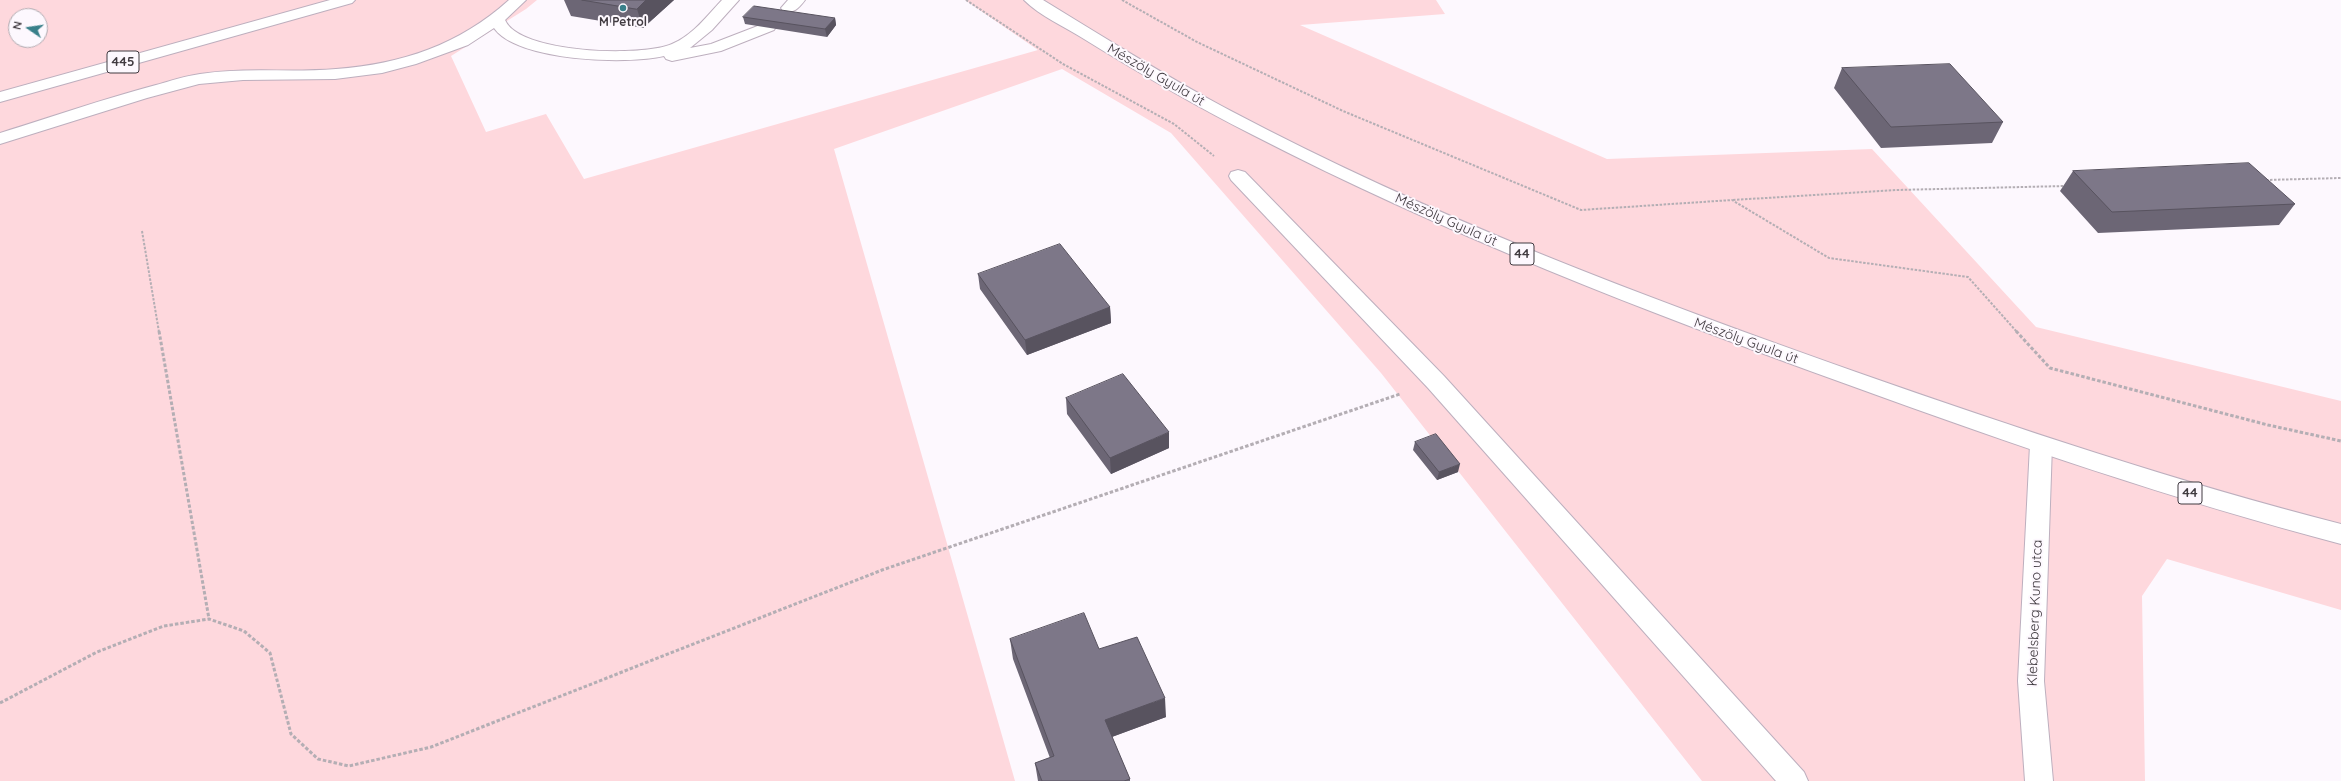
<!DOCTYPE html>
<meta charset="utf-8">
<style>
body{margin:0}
#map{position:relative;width:2341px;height:781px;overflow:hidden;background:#fdf8fe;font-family:Quicksand,sans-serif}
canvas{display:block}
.north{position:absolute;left:8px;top:8px;width:40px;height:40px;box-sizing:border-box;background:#fdf8fe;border:1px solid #b2acb2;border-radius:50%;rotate:283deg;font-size:11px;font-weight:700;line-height:16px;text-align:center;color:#413b41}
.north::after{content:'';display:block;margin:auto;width:14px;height:18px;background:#39808a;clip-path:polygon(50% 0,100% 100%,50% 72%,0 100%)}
</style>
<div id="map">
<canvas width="2341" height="781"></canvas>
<div class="north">N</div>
</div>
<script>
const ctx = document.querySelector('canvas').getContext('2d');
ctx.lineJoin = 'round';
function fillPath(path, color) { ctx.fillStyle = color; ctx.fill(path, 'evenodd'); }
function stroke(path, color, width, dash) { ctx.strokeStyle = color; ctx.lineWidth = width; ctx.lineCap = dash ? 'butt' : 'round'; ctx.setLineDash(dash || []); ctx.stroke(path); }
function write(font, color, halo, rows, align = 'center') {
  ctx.font = font + ' Quicksand,sans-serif'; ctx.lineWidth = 4; ctx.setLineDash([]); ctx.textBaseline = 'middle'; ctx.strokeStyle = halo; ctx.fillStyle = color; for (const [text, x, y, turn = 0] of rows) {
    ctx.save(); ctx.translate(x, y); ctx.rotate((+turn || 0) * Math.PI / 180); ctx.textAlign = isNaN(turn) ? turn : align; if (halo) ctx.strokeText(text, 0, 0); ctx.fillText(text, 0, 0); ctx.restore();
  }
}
fillPath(new Path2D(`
 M0,0H537L526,9L451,56L486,132L546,114L584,179L1038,50L965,0H1436L1445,14L1300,25L1607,159L1872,149L2036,327L2341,401V610L2167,559L2142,596L2145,781H1702L1381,373L1171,133L1062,69L834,149L1015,781H0ZM16,16H40V40H16Z`), '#fed8dd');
const minor = new Path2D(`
 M509,0H526L505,20C519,54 643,57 672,44C693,35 707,16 722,0H739L712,30L690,48L711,44L768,22L774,24L776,27L774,30L721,51L672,61L666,59L664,56C627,65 516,61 494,28L468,45L416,64L382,73L335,79L243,80L199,84L147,98L0,144V133C52,117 103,99 156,85C170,81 185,76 200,74C245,67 290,73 336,69C402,64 459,45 509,0Z
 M788,0H805C799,8 794,14 783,11L781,8Z
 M1238,170L1245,172L1444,376L1804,772L1808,781H1776L1428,388L1231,180L1229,176L1231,172Z
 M2041,436L2049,439L2052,445L2044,681L2053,781H2025L2018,681L2030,445L2033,439Z`);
const major = new Path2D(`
 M330,0H355L352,3L0,102V92Z
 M1024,0H1043C1105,38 1167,77 1231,111C1431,217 1644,297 1856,372C2016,428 2177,482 2341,524V544C2174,500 2011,444 1849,385C1646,312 1445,234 1253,135C1195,106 1139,73 1084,39C1065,27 1040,16 1024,0Z`);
stroke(minor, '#bdafbe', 2);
stroke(major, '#bdafbe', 2);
stroke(new Path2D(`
 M966,0L1063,64L1174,124L1214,156
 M1122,0L1197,42L1343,111L1581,210L1732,200L1829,258L1968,277L2017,332
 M2266,180L2341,178
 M1733,200L1896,190L2065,186
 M142,231L159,332`), '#b4aeb4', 2, [2.5, 1.5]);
stroke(new Path2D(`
 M159,331L209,619
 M2016,331L2050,368L2268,425L2341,441
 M0,703L97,652L164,626L209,619L244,631L270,653L291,734L318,759L349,766L431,747L882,570L1400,394`), '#b4aeb4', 3, [3.5, 2]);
fillPath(minor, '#fff');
fillPath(major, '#fff');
fillPath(new Path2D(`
 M564,0H674L643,28L571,16Z
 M743,17L835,18L836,25L827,37L745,24Z
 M1842,68L2003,122L1992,143L1881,148L1834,88Z
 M2073,171L2295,204L2279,225L2098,233L2060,191Z
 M978,274L1110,307L1111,323L1027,355L980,289Z
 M1066,398L1169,448L1111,474L1067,414Z
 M1415,442L1458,472L1437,480L1413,450Z
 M1010,639L1099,649L1166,717L1112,737L1130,779V781H1038L1035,763L1050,758L1013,659Z`), '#6c6675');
fillPath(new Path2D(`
 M646,0H674L643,28L637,9Z
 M835,18L836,25L827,37L825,29Z
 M1110,307L1111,323L1027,355L1025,340Z
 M1169,432V448L1111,474L1110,458Z
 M1460,464L1458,472L1437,480L1439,472Z
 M1165,698L1166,717L1106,739L1105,720Z`), '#58535f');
const building = new Path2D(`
 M582,0H646L637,9Z
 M754,6L835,18L825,29L743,17Z
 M1950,64L2003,122L1891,127L1842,68Z
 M2249,163L2295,204L2112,212L2073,171Z
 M1060,244L1110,307L1025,340L978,274Z
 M1123,374L1169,432L1110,458L1066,398Z
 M1436,434L1460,464L1439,472L1415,442Z
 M1084,613L1099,649L1137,637L1165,698L1105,720L1130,779L1124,781H1042L1035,763L1054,756L1010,639Z`);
fillPath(building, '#7d7788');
stroke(building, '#58535f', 1);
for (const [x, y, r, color] of [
 [623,8,4,"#39808a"]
]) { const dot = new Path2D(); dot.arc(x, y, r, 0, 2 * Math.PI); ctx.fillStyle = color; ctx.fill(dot); stroke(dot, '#fdf8fe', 1.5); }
write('bold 12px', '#413b41', '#fdf8fe', [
 ["M Petrol",623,22]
]);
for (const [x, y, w] of [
 [123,62,32],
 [1522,254,24],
 [2190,493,24]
]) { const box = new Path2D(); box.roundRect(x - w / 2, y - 11, w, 22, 3); ctx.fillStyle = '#fdf8fe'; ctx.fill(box); stroke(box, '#413b41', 1); }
write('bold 13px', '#413b41', null, [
 ["445",123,62],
 ["44",1522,254],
 ["44",2190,493]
]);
write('14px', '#413b41', '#fdf8fe', [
 ["Mészöly Gyula út",1156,75,30],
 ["Mészöly Gyula út",1446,220,24],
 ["Mészöly Gyula út",1746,341,20],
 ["Klebelsberg Kuno utca",2035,613,-88]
]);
</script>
